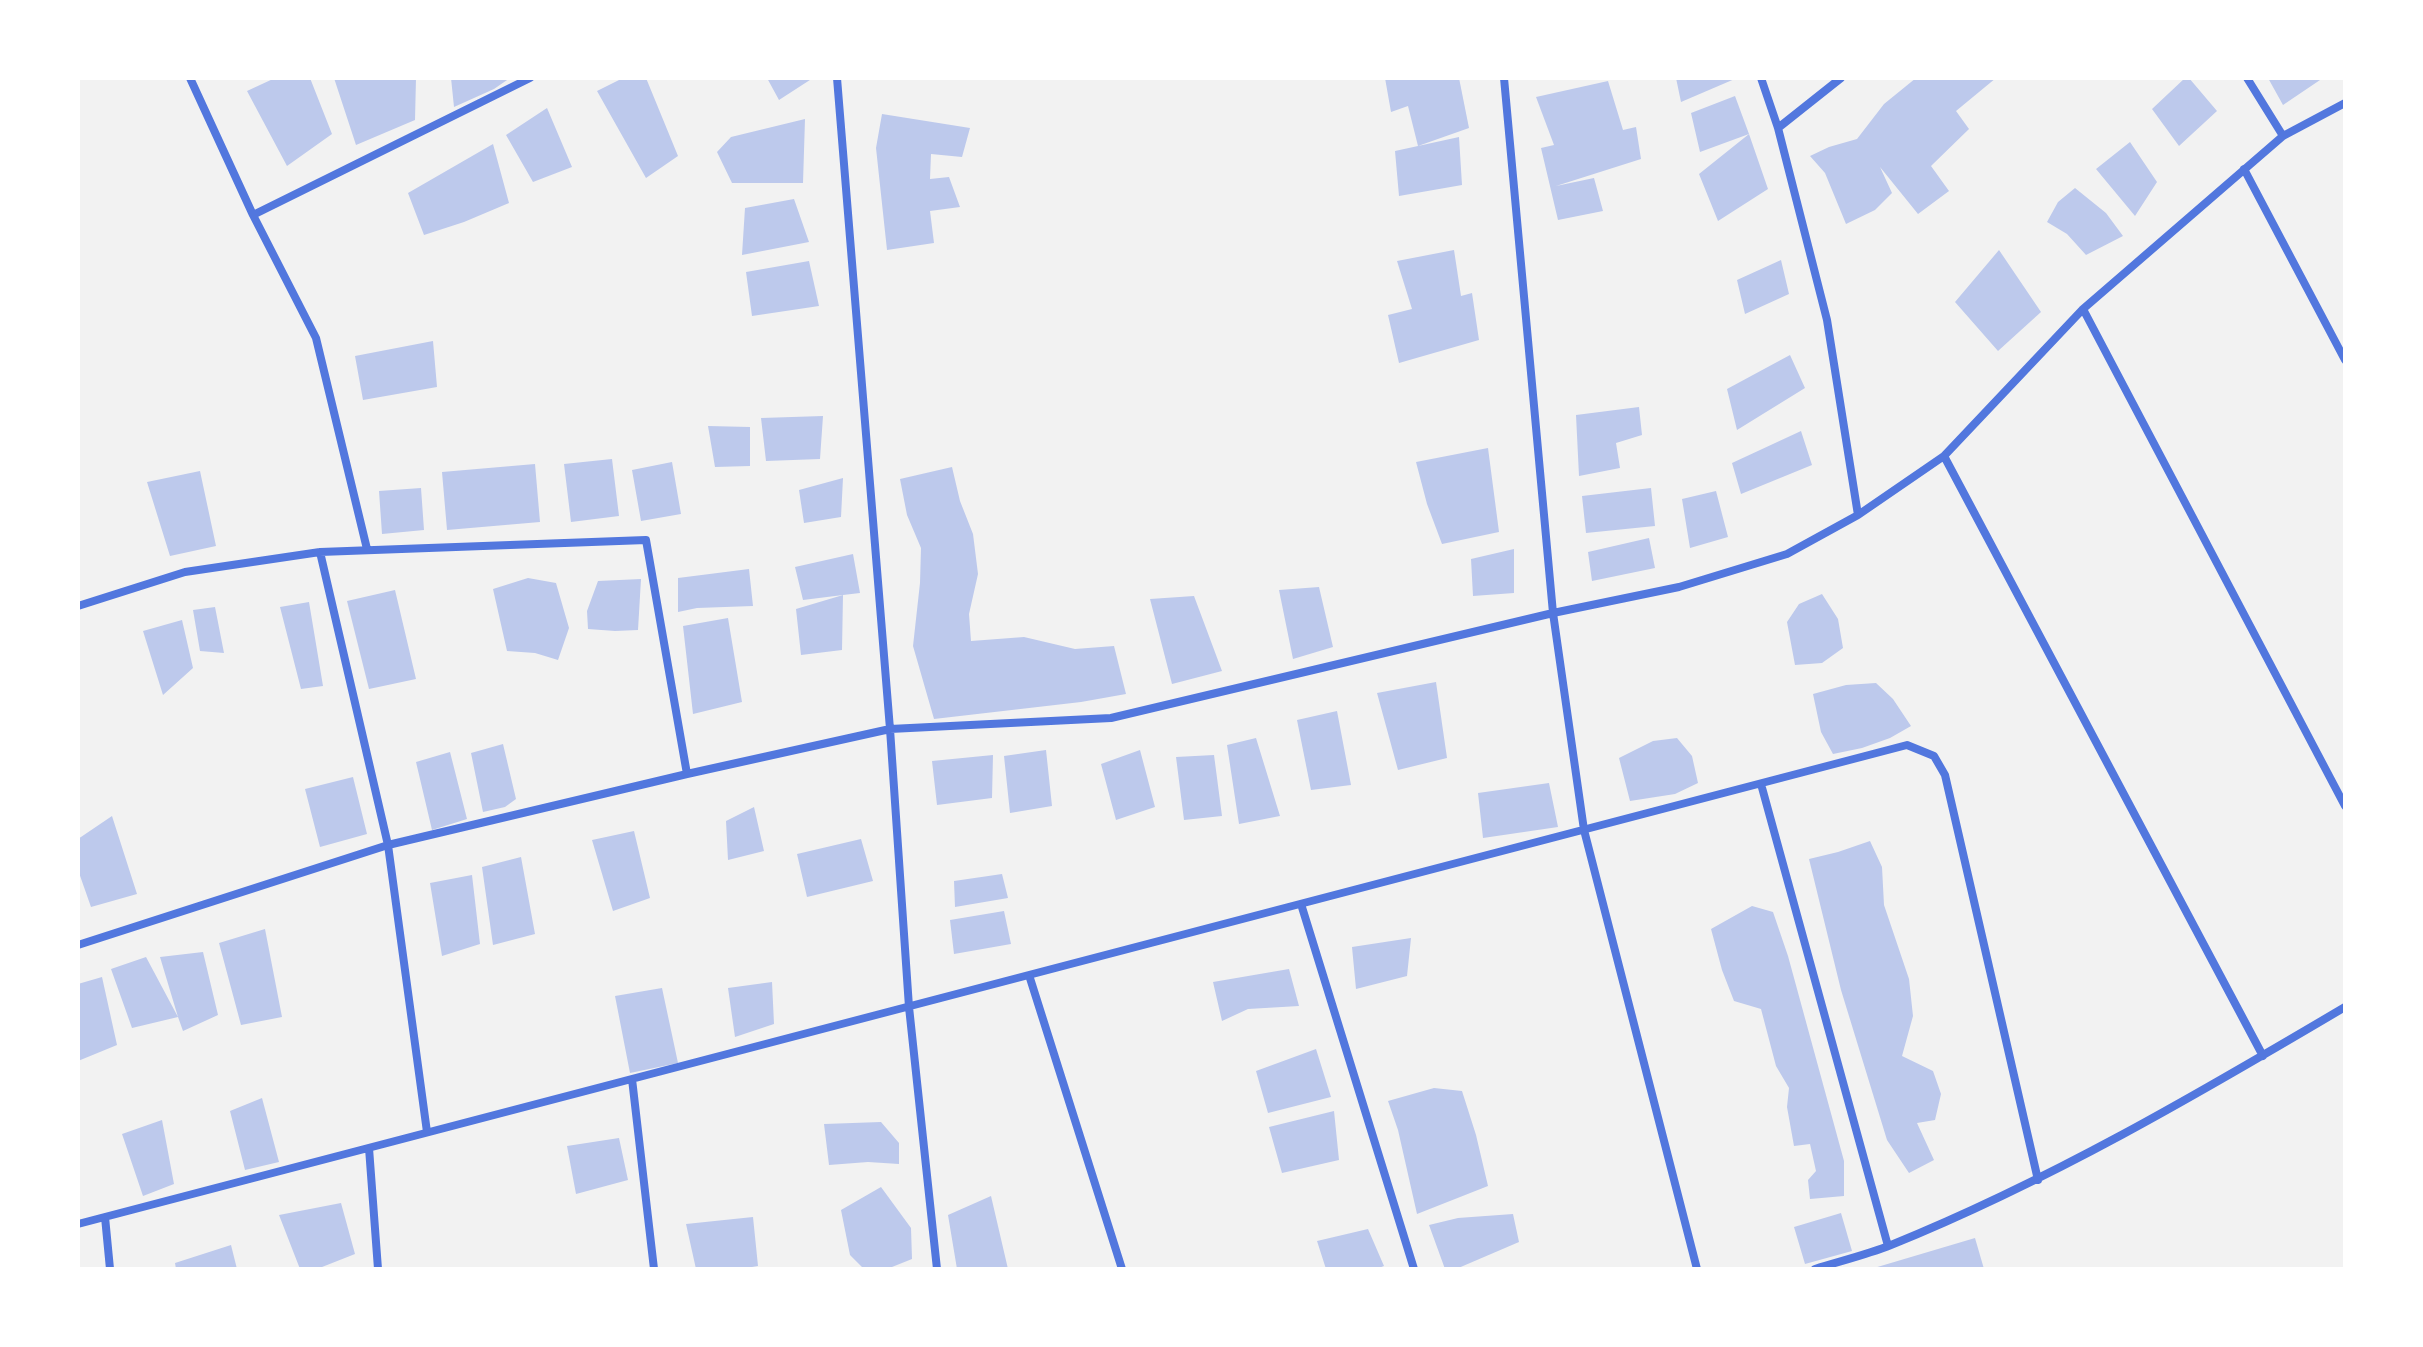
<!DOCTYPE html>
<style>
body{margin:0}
#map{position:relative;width:2423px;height:1347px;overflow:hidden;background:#f2f2f2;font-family:"Source Sans 3",sans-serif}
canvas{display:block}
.frame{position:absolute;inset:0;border:80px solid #fff;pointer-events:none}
</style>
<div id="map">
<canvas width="2423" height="1347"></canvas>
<div class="frame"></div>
</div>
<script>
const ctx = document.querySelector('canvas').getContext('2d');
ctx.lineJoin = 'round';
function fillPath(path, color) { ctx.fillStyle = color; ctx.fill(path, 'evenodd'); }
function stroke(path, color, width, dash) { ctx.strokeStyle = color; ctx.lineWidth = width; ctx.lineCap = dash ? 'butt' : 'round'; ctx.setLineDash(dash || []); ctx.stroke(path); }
fillPath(new Path2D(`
 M275,78H310L332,134L287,166L247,91Z
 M334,78H416L415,120L356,145Z
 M451,78H510L494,89L454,107Z
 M623,78H646L678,156L646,178L597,91Z
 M767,78H813L779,100Z
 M1385,78H1459L1469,128L1418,146L1459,137L1462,185L1399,196L1395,151L1418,146L1408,106L1391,112Z
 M1676,78H1737L1681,102Z
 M1916,78H1996L1956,111L1969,129L1931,166L1949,191L1918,214L1880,167L1892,193L1875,210L1846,224L1825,173L1810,156L1829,147L1857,139L1884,104Z
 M2185,78H2189L2217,111L2179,146L2152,109Z
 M2268,78H2323L2283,105Z
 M1608,81L1623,130L1636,127L1641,159L1556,186L1594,178L1603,211L1558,220L1541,148L1554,145L1536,97Z
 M1735,96L1749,134L1700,152L1691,113Z
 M547,108L572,167L533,182L506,135Z
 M882,114L970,128L962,157L931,154L930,179L949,177L960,207L930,211L934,243L887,250L876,148Z
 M805,119L803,183H732L717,152L731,137Z
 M1749,134L1768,189L1718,221L1699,174Z
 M2130,142L2157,182L2135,216L2096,169Z
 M493,144L509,203L464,222L424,235L408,193Z
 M2075,188L2106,213L2123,236L2086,255L2067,234L2047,222L2058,202Z
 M794,199L809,242L742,255L745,208Z
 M1454,250L1461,296L1472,293L1479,340L1399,363L1388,315L1412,309L1397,261Z
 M1999,250L2041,312L1998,351L1955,302Z
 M1781,260L1789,294L1745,314L1737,280Z
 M809,261L819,306L752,316L746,272Z
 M433,341L437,387L363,400L355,356Z
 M1790,355L1805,388L1737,430L1727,389Z
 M1639,407L1642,435L1616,443L1620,468L1579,476L1576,415Z
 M823,416L820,459L766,461L761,418Z
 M708,426L750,427V466L715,467Z
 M1801,431L1812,465L1741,494L1732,463Z
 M1488,448L1499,532L1442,544L1427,504L1416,462Z
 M612,459L619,516L571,522L564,464Z
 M672,462L681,514L641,521L632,470Z
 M535,464L540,522L447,530L442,472Z
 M952,467L960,501L973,534L978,574L969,614L971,641L1024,637L1075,649L1114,646L1126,694L1081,702L934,719L913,646L920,583L921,548L907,515L900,479Z
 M200,471L216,546L170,556L147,482Z
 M843,478L841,517L804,523L799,490Z
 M421,488L424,530L382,534L379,491Z
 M1651,488L1655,526L1586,533L1582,496Z
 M1716,491L1728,537L1690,548L1682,499Z
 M1649,538L1655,568L1592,581L1588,552Z
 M1514,549V593L1473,596L1471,559Z
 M853,554L860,593L843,595L842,650L801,655L796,609L843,595L803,600L795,567Z
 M749,569L753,606L697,608L678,612V578Z
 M528,578L556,583L569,628L558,660L535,653L507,651L493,589Z
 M641,579L638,630L615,631L588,629L587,611L598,581Z
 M1319,587L1333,647L1293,659L1279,590Z
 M395,590L416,679L369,689L347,601Z
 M1822,594L1838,619L1843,648L1822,663L1795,665L1787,622L1799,604Z
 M1194,596L1222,671L1172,684L1150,599Z
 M309,602L323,686L301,689L280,607Z
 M215,607L224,653L200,651L193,610Z
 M728,618L742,702L693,714L683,626Z
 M182,620L193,668L163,695L143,631Z
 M1436,682L1447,758L1398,770L1377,693Z
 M1876,683L1893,699L1911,726L1890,738L1862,748L1833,754L1821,732L1813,694L1846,685Z
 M1337,711L1351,785L1311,790L1297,720Z
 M1256,738L1280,816L1239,824L1227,745Z
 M1677,738L1692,756L1698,783L1675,794L1630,801L1619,758L1653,741Z
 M503,744L516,799L505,807L483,812L471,753Z
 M1046,750L1052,806L1010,813L1004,756Z
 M1140,750L1155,807L1116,820L1101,764Z
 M450,752L467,819L432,830L416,762Z
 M993,755L992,798L937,805L932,761Z
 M1214,755L1222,816L1184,820L1176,757Z
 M353,777L367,834L320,847L305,789Z
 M1549,783L1558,827L1483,838L1478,793Z
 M754,807L764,851L728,860L726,821Z
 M112,816L137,894L91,907L78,870V839Z
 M634,831L650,898L613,911L592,840Z
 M861,839L873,881L807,897L797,854Z
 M1870,841L1882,867L1884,905L1909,979L1913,1016L1902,1056L1933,1071L1941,1094L1935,1120L1917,1123L1934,1160L1909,1173L1887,1140L1841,990L1809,859L1838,852Z
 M521,857L535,934L493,945L482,867Z
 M1002,874L1008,898L955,907L954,881Z
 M472,875L480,944L442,956L430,883Z
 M1752,906L1773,912L1788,956L1844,1161V1196L1810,1199L1808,1180L1816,1171L1810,1144L1794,1146L1787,1107L1789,1088L1776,1066L1761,1009L1734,1001L1722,970L1711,929Z
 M1004,911L1011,944L954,954L950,920Z
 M265,929L282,1017L241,1025L219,943Z
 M1411,938L1407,976L1356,989L1352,947Z
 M203,952L218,1015L183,1031L178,1017L132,1028L111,969L146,957L178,1017L160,957Z
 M1289,969L1299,1006L1248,1009L1222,1021L1213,982Z
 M102,977L117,1045L78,1061V984Z
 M772,982L774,1024L735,1037L728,988Z
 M662,988L678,1063L630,1073L615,996Z
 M1316,1049L1331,1097L1268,1113L1256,1071Z
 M1434,1088L1462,1091L1476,1135L1488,1186L1417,1214L1398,1130L1388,1101Z
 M262,1098L279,1162L245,1170L230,1111Z
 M1334,1111L1339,1160L1282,1173L1269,1127Z
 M162,1120L174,1184L143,1196L122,1134Z
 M881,1122L899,1143V1164L868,1162L829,1165L824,1124Z
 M619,1138L628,1180L576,1194L567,1146Z
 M881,1187L911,1228L912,1259L887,1269H864L850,1255L841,1210Z
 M991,1196L1008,1269H957L948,1215Z
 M341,1203L355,1254L317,1269H300L279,1215Z
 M1841,1213L1852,1251L1805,1264L1794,1227Z
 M1513,1214L1519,1242L1456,1269H1445L1429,1225L1458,1218Z
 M753,1217L758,1266L740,1269H696L686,1224Z
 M1368,1229L1384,1266L1376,1269H1326L1317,1241Z
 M1975,1238L1984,1269H1874V1268Z
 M231,1245L237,1269H176L175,1263Z`), '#bdc9ec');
stroke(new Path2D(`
 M190,78L253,215L316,338L367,549
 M837,78L890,729L909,1007L937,1269
 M1504,78L1553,613L1584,830L1697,1269
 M1761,78L1778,128L1827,320L1858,515
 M2247,78L2283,136
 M1778,128L1841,78
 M2244,169L2345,360
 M253,215L530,78
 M2083,309L2345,806
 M1944,456L2263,1056
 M320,552L388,845L427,1132
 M78,606L185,572L320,552L646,540L687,774
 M1761,784L1888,1246
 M1301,904L1414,1269
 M78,945L388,845L687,774L890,729L1111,718L1553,613L1679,587L1787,554L1858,515L1944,456L2083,309L2283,136L2345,103
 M1029,975L1122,1269
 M632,1079L654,1269
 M369,1148L378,1269
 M105,1217L110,1269
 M78,1224L1907,745L1934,756L1945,775L2038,1180
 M1815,1269C1840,1261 1866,1255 1891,1245C2049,1181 2198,1094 2345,1007`), '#5277de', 8);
</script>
